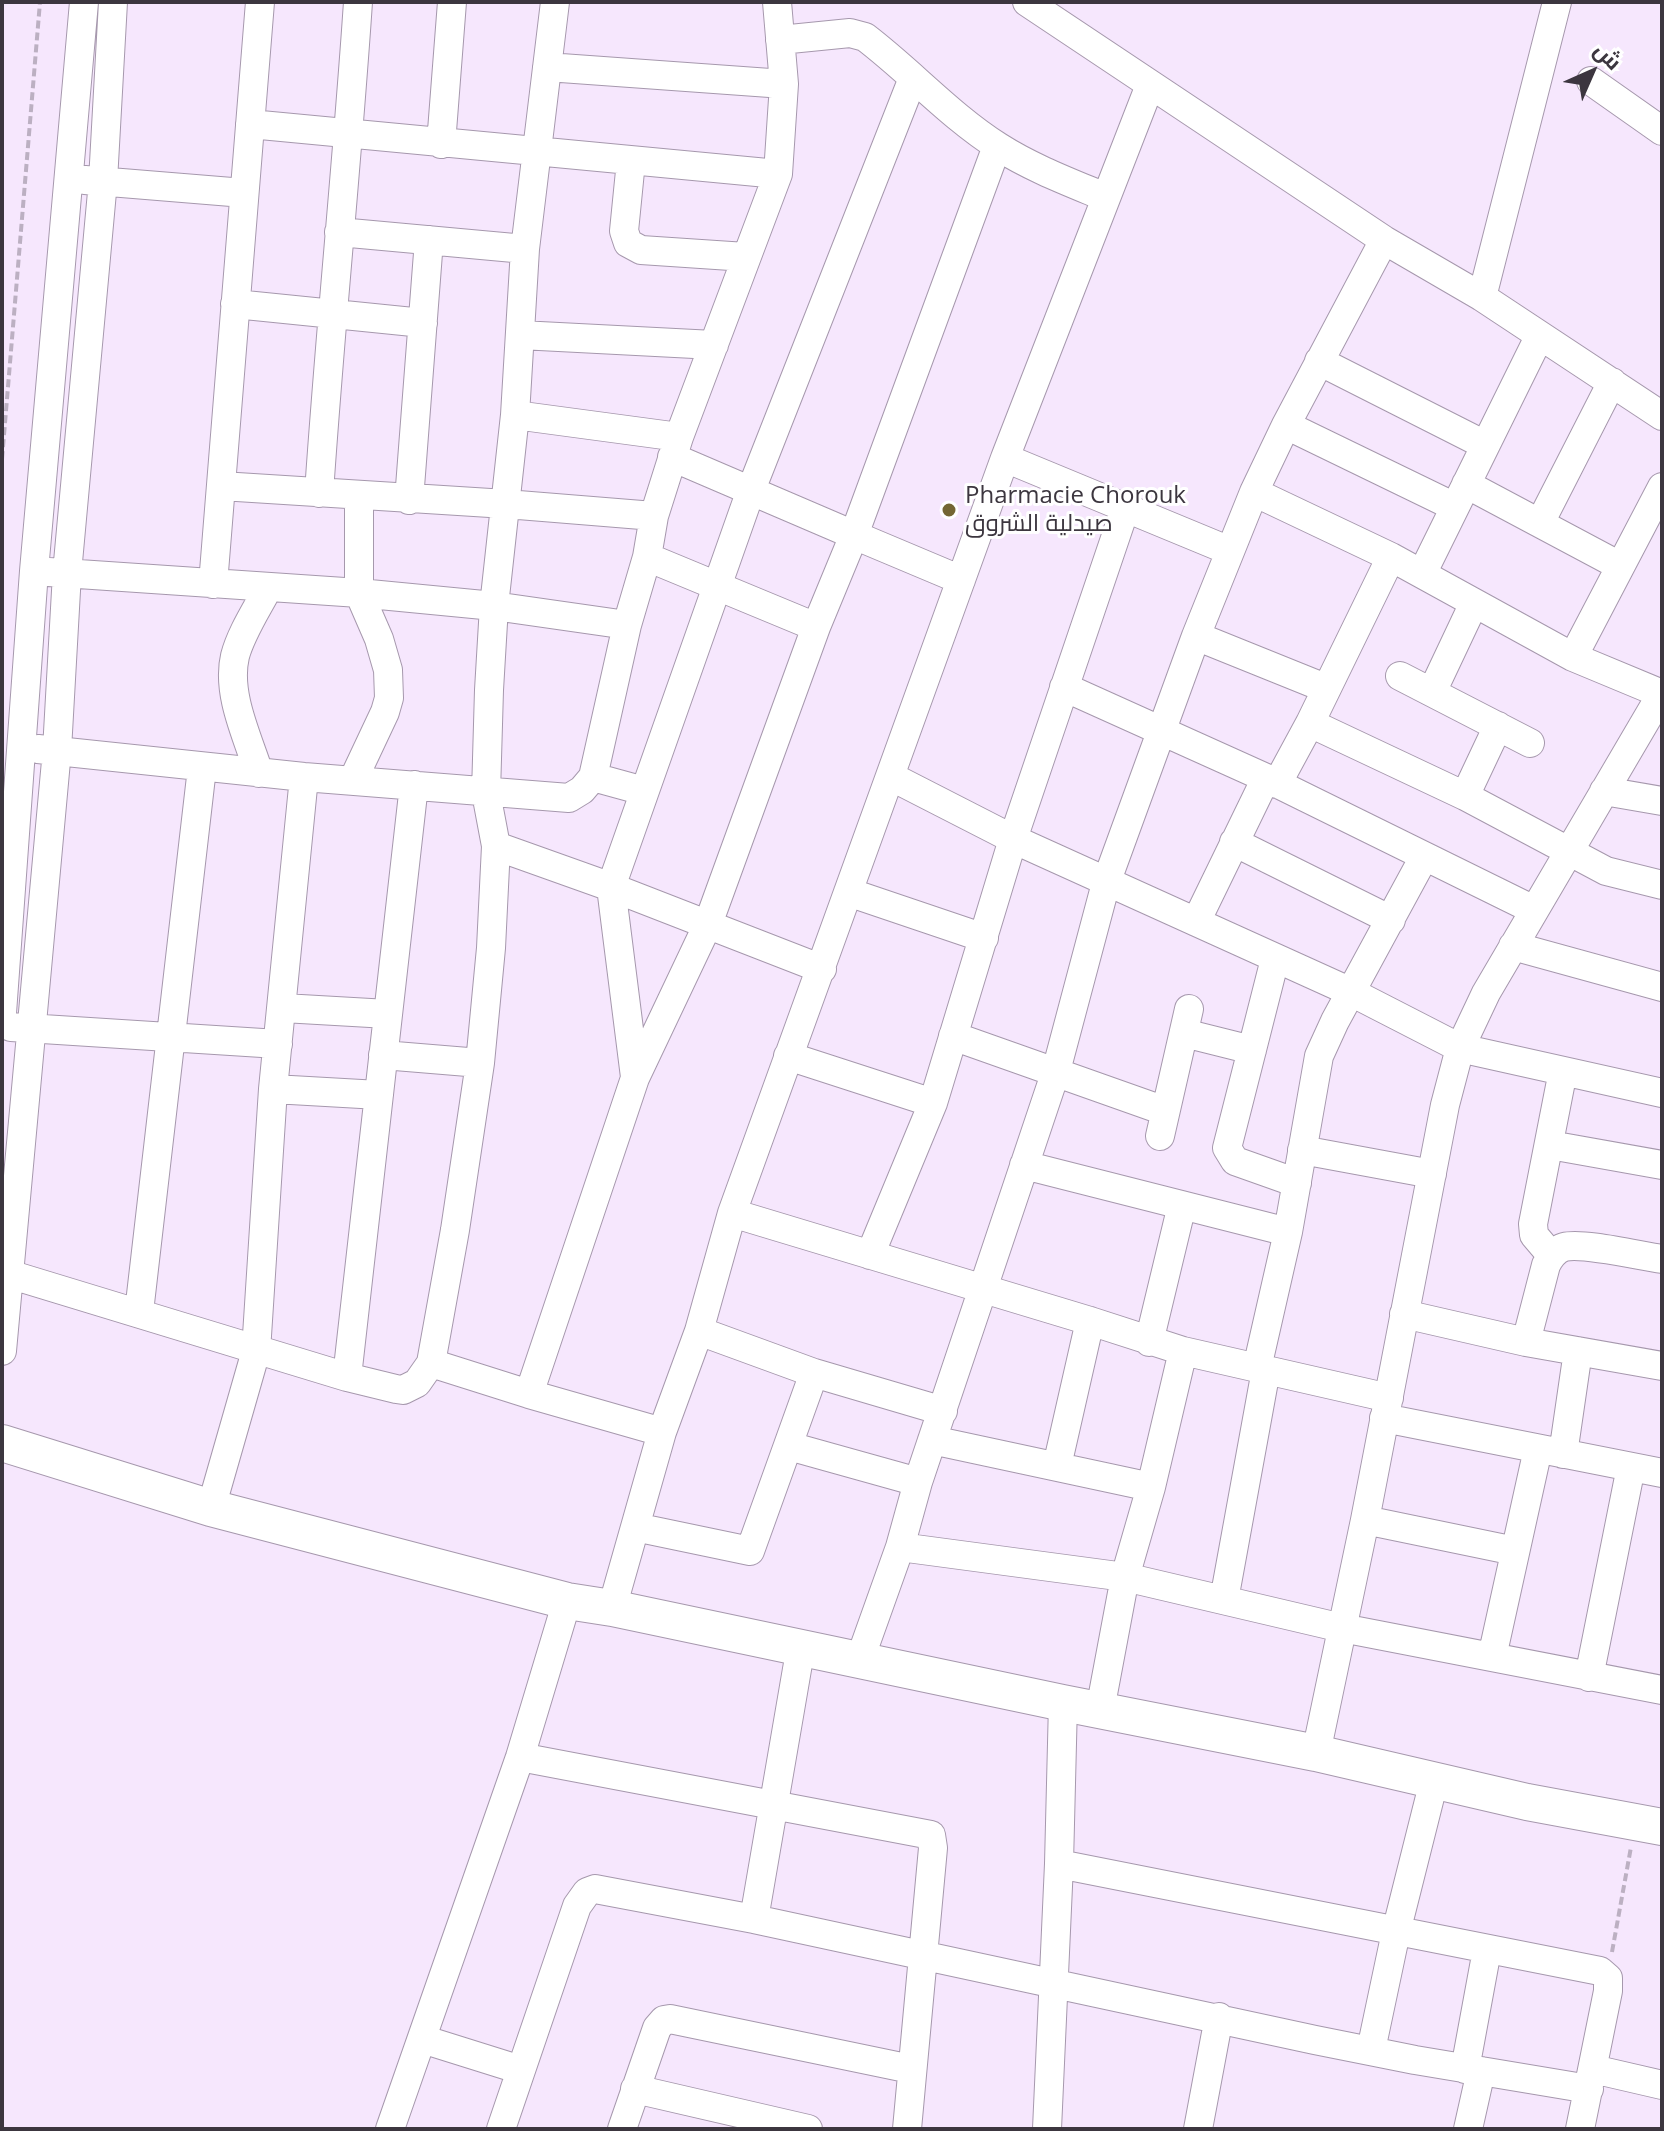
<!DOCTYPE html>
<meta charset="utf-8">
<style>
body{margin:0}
#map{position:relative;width:1664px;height:2131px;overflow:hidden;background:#f6e7fd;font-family:"Open Sans",Cairo,sans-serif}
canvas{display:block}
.frame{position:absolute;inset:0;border:4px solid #3c363f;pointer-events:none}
.north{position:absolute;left:1552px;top:32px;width:80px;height:80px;-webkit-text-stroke:6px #fff;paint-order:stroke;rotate:45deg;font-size:22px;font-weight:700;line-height:32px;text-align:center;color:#3c363f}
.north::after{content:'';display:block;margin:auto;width:28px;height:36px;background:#3c363f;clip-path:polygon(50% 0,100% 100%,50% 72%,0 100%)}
</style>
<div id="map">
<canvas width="1664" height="2131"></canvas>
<div class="frame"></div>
<div class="north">ش</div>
</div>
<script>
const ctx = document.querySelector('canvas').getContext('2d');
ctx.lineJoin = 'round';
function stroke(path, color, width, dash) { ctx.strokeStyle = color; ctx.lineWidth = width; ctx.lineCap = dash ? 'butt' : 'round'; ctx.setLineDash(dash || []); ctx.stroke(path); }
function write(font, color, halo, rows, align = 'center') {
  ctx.font = font + ' "Open Sans",Cairo,sans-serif'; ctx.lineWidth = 6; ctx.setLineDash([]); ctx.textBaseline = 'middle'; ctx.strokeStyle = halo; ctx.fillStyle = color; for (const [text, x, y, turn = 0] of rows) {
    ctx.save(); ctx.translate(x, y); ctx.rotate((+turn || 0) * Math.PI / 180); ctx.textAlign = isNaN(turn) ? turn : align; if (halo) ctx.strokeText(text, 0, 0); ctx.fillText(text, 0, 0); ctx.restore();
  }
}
const minor = new Path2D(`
 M1027,2L1384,240L1482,297L1662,416
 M780,40L850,33L865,37C911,72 950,116 999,147C1032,168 1069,182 1105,197
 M547,67L784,84
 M1591,81L1662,131
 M250,124L778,174
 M441,144L452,2
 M631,161L624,231L628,243L641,250L746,257
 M85,180L244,193
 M339,232L525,249
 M1482,297L1557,2
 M235,304L423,323
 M520,335L714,345
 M1319,361L1485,445
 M515,415L679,437
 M1286,425L1455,507
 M672,457L854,535L997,146
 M1005,458L1230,551
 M1466,484L1620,566
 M221,486L506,504L654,516
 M1254,492L1391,557L1573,657L1662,694
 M319,493C330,329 347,166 358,2
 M409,500L429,240
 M1540,523L1612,382
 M647,557L816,627
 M34,571L359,593L494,606L627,625L647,557L654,516L679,437L778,174L784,84L777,2
 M1422,574L1539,337
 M213,584L260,2
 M1196,636L1325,688
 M1573,657L1662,487
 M1400,676L1530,743
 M1064,687L1266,778L1534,910
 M1432,692L1474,603
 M1310,723L1465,796L1606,871L1662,885
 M38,749L304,777L569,798L582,790L593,777L627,625
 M259,773C248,738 226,694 235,656C241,633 257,609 268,588
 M890,776L1013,839L1351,992L1460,1048L1662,1093
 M593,777L644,791
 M353,780L385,712L389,698L388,670L379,639L359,593V496
 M1277,784L1310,723L1391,557
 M1604,791L1662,801
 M1465,796L1498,726
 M1234,842L1391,920
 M496,846L611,887L822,969
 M848,892L984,938
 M1196,922L1266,778
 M1513,946L1662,987
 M1275,959L1227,1148L1235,1161L1297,1183
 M283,1008L388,1014
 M2,1013L34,571L84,2
 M11,1027L278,1044
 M1184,1033L1252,1050
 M953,1036L1165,1111
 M383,1055L480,1063
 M788,1056L933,1103
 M635,1077L611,887L751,490L913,78
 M273,1089L379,1095
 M1160,1136L1189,1009
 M1550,1145L1662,1165
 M1302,1150L1432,1174
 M1024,1165L1288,1232
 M732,1213L1090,1321L1183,1351L1389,1398
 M870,1255L933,1103L1013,839L1125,509
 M1551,1255L1534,1235L1533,1224L1563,1071
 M2,1272L347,1377L396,1389L403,1390L417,1383L431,1363L455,1230L480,1063L491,948L496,846L486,793L489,690L494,606L515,415L525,249L555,2
 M139,1312L202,768
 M1404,1314L1526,1342L1662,1366
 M699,1331L814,1373L943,1411
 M1149,1342L1182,1205
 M1526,1342L1546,1265C1550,1257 1555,1250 1564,1247C1583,1242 1640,1256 1662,1259
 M2,1351L57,750L67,573L103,181L113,2
 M431,1363L529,1394
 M1257,1368L1288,1232L1319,1056L1335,1021L1424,857
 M347,1377L414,785
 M1384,1418L1662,1473
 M662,1432L529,1394L635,1078L708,924L816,627L854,535L961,580
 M932,1440L1151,1487
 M789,1446L918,1482
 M1563,1454L1578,1351
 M1057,1466L1090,1321
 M211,1508L256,1351L273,1089L304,777
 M1365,1520L1515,1551
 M635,1527L750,1551L814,1373
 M900,1547L1125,1577L1342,1628L1662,1690
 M1224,1600L1266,1370
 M612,1608L662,1432L699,1331L732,1213L1005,458L1150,85
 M1492,1657L1538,1449
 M860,1659L900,1547L918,1482L1056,1071L1106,883L1196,636L1254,492L1286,425L1384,240
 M1589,1677L1631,1467
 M1100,1710L1125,1577L1151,1487L1183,1351
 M1316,1753L1365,1520L1445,1105L1460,1048L1486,993L1662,693
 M520,1757L931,1835L933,1848L907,2129
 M1059,1864L1600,1971L1608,1978V1991L1580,2129
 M754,1919L801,1646
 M422,2039L521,2070
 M1371,2050L1396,1932L1434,1781
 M1465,2069L1487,1950
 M1593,2069L1662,2085
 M635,2089L808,2129
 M390,2129L520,1757L567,1601
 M501,2129L577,1906L587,1892L595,1889L754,1919L1315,2040L1415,2060L1589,2089
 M622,2129L657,2028L664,2020L670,2019L911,2069
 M1047,2129L1059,1864L1063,1703
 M1198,2129L1219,2017
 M1468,2129L1481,2071`);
const major = new Path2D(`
 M2,1443L211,1508L567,1601L612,1608L1063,1703L1316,1753L1527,1802L1662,1827`);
stroke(minor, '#a698ad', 30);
stroke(major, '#a698ad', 38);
stroke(new Path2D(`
 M2,459L40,2
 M1612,1952L1631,1847`), '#bcb0c2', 4, [8, 4]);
stroke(minor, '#fff', 28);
stroke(major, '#fff', 36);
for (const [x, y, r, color] of [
 [949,510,8,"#746633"]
]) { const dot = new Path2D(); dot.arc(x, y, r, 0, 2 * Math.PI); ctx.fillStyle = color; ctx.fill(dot); stroke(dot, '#fff', 3); }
write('24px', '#3c363f', '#fff', [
 ["Pharmacie Chorouk",965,496],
 ["صيدلية الشروق",965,524]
], 'left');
</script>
